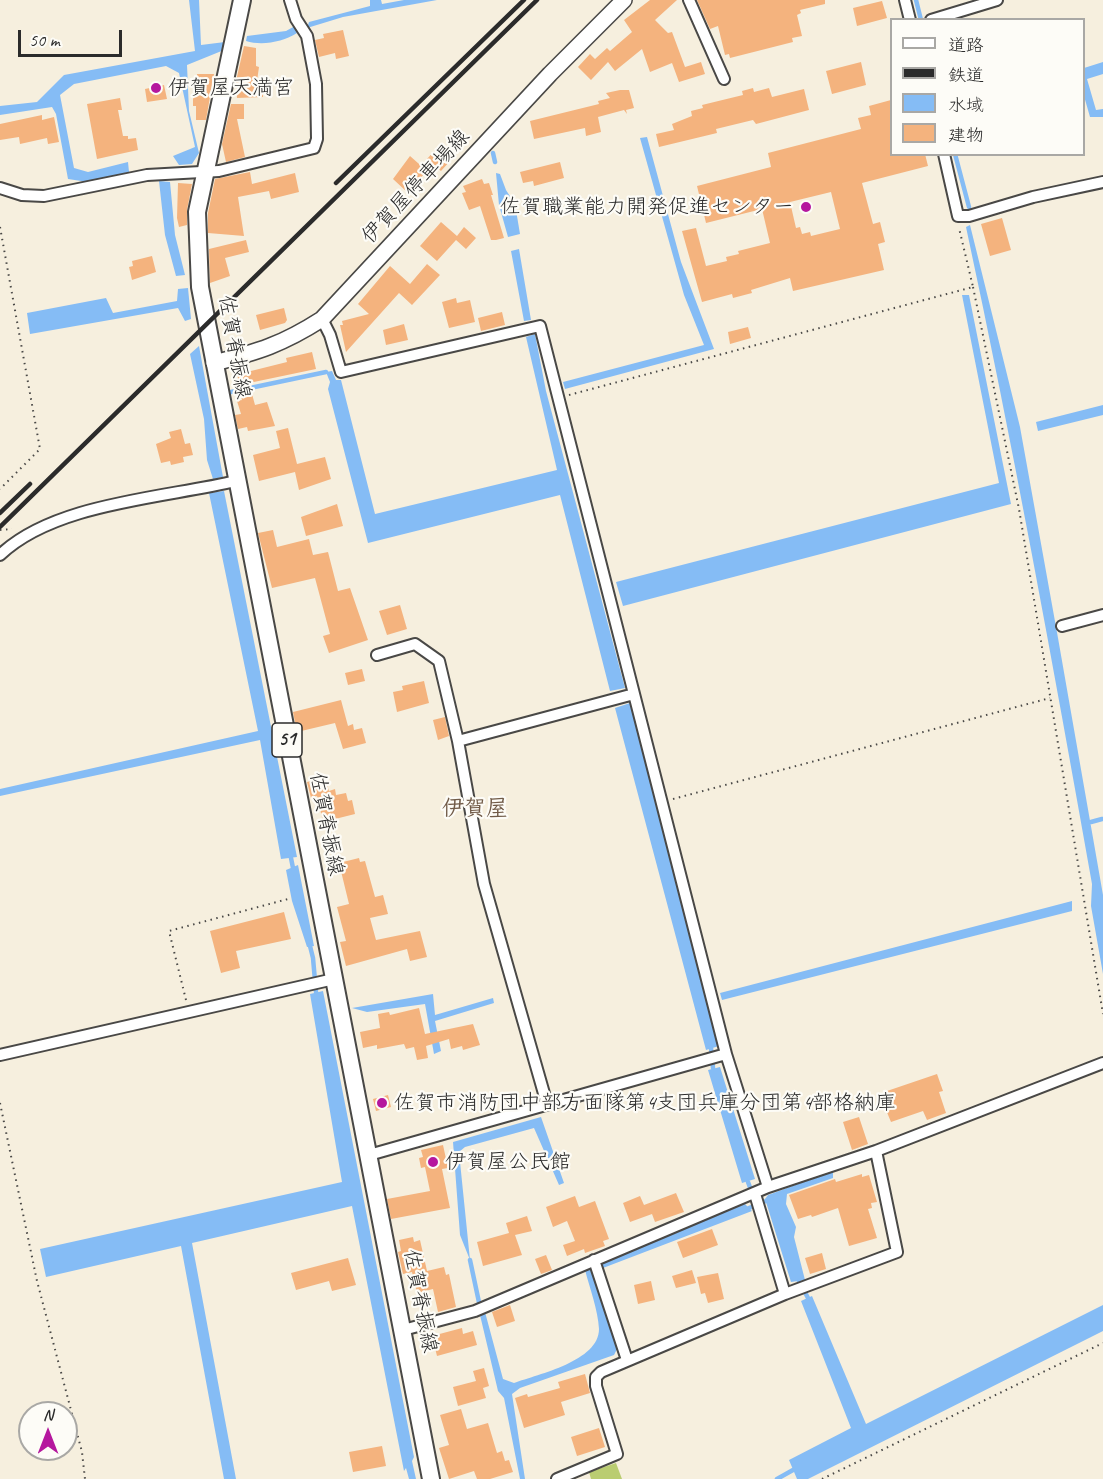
<!DOCTYPE html>
<meta charset="utf-8">
<style>
body{margin:0}
#map{position:relative;width:1103px;height:1479px;overflow:hidden;background:#f6efde;font-family:Caveat,"Klee One",sans-serif}
canvas{display:block}
.legend{position:absolute;left:890px;top:18px;width:195px;height:138px;box-sizing:border-box;background:#fdfcf7;border:2px solid #a9a8a5;margin:0;padding:8px 10px;list-style:none;font-size:18px;color:#2b2b2b}
.legend li{display:flex;align-items:center;gap:12px;height:30px}
.legend b{width:30px;border:2px solid #a9a8a5}
.north{position:absolute;left:18px;top:1401px;width:60px;height:60px;box-sizing:border-box;background:#fdfcf7;border:2px solid #a9a8a5;border-radius:50%;rotate:0deg;font-size:16px;font-weight:700;line-height:24px;text-align:center;color:#2b2b2b}
.north::after{content:'';display:block;margin:auto;width:21px;height:27px;background:#b5179e;clip-path:polygon(50% 0,100% 100%,50% 72%,0 100%)}
.scale{position:absolute;left:18px;top:30px;width:104px;height:27px;box-sizing:border-box;border:3px solid #2b2b2b;border-top:0;padding-left:8px;font-size:18px;line-height:21px;white-space:nowrap;color:#2b2b2b;-webkit-text-stroke:4px #fdfcf7;paint-order:stroke}
</style>
<div id="map">
<canvas width="1103" height="1479"></canvas>
<ul class="legend">
<li><b style="height:8px;background:#fff"></b>道路</li>
<li><b style="height:8px;background:#2b2b2b"></b>鉄道</li>
<li><b style="height:16px;background:#85bcf5"></b>水域</li>
<li><b style="height:16px;background:#f4b37e"></b>建物</li>
</ul>
<div class="north">N</div>
<div class="scale">50 m</div>
</div>
<script>
const ctx = document.querySelector('canvas').getContext('2d');
ctx.lineJoin = 'round';
function fillPath(path, color) { ctx.fillStyle = color; ctx.fill(path, 'evenodd'); }
function stroke(path, color, width, dash) { ctx.strokeStyle = color; ctx.lineWidth = width; ctx.lineCap = dash ? 'butt' : 'round'; ctx.setLineDash(dash || []); ctx.stroke(path); }
function write(font, color, halo, rows, align = 'center') {
  ctx.font = font + ' Caveat,"Klee One",sans-serif'; ctx.lineWidth = 4.5; ctx.setLineDash([]); ctx.textBaseline = 'middle'; ctx.strokeStyle = halo; ctx.fillStyle = color; for (const [text, x, y, turn = 0] of rows) {
    ctx.save(); ctx.translate(x, y); ctx.rotate((+turn || 0) * Math.PI / 180); ctx.textAlign = isNaN(turn) ? turn : align; if (halo) ctx.strokeText(text, 0, 0); ctx.fillText(text, 0, 0); ctx.restore();
  }
}
fillPath(new Path2D(`
 M616,1463L622,1479H591L589,1472Z`), '#bacd71');
fillPath(new Path2D(`
 M189,0H199L201,45L225,42L224,50L187,65L189,111L199,153L192,164L179,165L173,156L195,147L179,73L166,66L74,84L60,95L74,168L88,172L128,162L129,172L88,182L68,179L56,114L52,107L0,115V106L37,102L64,75L195,51Z
 M370,0H381L382,4L404,0H437L343,17L307,28L309,22L370,6Z
 M295,26L297,33C283,42 262,46 246,41L247,36L286,31Z
 M1103,62V74L1087,79L1096,110L1103,109V117H1090L1084,96V68Z
 M647,137L681,262L714,349L565,389L563,382L704,345L684,295L640,138Z
 M496,173L500,174L506,190L515,204L520,234L508,237L499,205Z
 M159,181L170,182L175,235L185,275L176,276L165,235Z
 M970,225L1020,427L1058,638L1103,895V974L1091,906L1092,884C1053,664 1013,445 966,227Z
 M519,249L531,320L524,321L511,251Z
 M188,288L191,319L185,321L178,308L30,334L27,313L106,298L113,313L177,301L178,289Z
 M962,295H969L1011,504L623,606L616,582L999,483Z
 M535,334L546,391L625,688L610,691L560,495L368,543L328,389L330,382L326,372L332,371L336,380H341L375,514L557,470L526,337Z
 M199,346L223,477L213,479L207,460L204,419L190,354Z
 M1103,405V415L1038,431L1036,422Z
 M224,491L297,857L281,859L260,740L0,796V789L258,731L209,493Z
 M630,703L719,1046L706,1050L615,708Z
 M298,865L314,946L307,947L292,901L286,870Z
 M1072,901V911L722,1000L720,993Z
 M323,991L414,1457L412,1461L416,1479H409L406,1468L404,1471L352,1206L192,1243L236,1479H224L181,1246L46,1277L40,1249L342,1182L310,994Z
 M433,994L435,1015L493,998L494,1003L435,1021L441,1051L434,1054L425,1004L367,1012L352,1008Z
 M720,1067L755,1179L742,1183L708,1070Z
 M541,1117L564,1183L559,1185L534,1128L465,1147L459,1152L470,1260L460,1235L453,1142Z
 M833,1171V1178L787,1194L786,1204L796,1227L794,1237L805,1280L791,1282L765,1199L768,1195Z
 M745,1204L752,1211L603,1268L601,1262Z
 M590,1268L617,1349L614,1355L520,1388L512,1394L525,1479H520L504,1398L498,1391L480,1315L485,1312L503,1379L514,1383C539,1374 599,1361 599,1329C598,1310 590,1289 585,1270Z
 M812,1296L866,1424L1103,1305V1331L808,1479H797L789,1460L851,1428L801,1301Z`), '#85bcf5');
stroke(new Path2D(`
 M916,0L921,20
 M493,153L495,162
 M955,154L969,207
 M231,392L326,372
 M1091,822L1102,819
 M291,858L294,873
 M309,942L313,958L316,992
 M711,1048L713,1068
 M748,1182L752,1193
 M749,1208L766,1201
 M470,1260L480,1307
 M591,1270L602,1265
 M799,1281L808,1298
 M777,1479L793,1470`), '#85bcf5', 4.5);
fillPath(new Path2D(`
 M650,0H677L655,20L668,33L672,32L685,67L701,62L705,74L679,82L672,63L650,72L642,49L615,71L608,62L591,80L578,67L590,54L595,59L607,48L610,51L632,32L624,20Z
 M697,0H825V4L800,10L801,13L797,15L802,36L792,38L793,42L730,58L729,54L725,55L718,26L710,29Z
 M882,1L887,18L857,26L853,8Z
 M343,30L349,56L336,59L335,53L319,57L315,40L324,38L323,34Z
 M244,46L256,48V66L259,67L257,81H263V97L237,98L236,81Z
 M861,62L866,85L832,94L826,71Z
 M197,74H214L206,120H196V106H193V96H198Z
 M164,85L167,99L147,102L145,89Z
 M753,88L754,92L769,88L772,97L804,89L809,110L756,124L753,120L716,129L717,133L659,147L656,134L674,130L672,124L692,116L691,111L703,108L702,105L743,95L742,91Z
 M620,90H629L634,108L626,110L627,114L624,110L598,117L601,132L586,136L585,128L534,139L530,121L599,104L598,101L610,98L606,93Z
 M120,98L122,110H118L123,136H128V139L136,138L138,150L97,159L87,104Z
 M891,100V154H925L928,166L862,183L873,224L880,222L885,242L878,244L884,270L793,291L790,278L751,290L752,293L733,298L732,294L702,302L682,231L696,228L706,266L727,261L726,257L739,254L738,251L770,243L762,209L706,223L697,186L771,167L768,153L861,129L858,118L871,115L869,106ZM831,192L840,229L811,236L810,232L802,234L800,227L796,228L790,202Z
 M231,104H244V119H237L245,157L226,162L222,144Z
 M42,115V120L54,117L59,142L48,144L47,138L20,144L19,137L0,140V124Z
 M436,149L450,161L441,171L427,159Z
 M410,156L427,171L407,192L393,179Z
 M560,162L564,178L534,186L533,181L523,183L520,172Z
 M250,172L252,184L295,173L299,192L271,199L269,191L238,197L244,236L208,233V213L215,179Z
 M482,179L484,184L489,183L493,195H491L504,238L496,240H491L480,206L469,210L462,193L466,192L463,186Z
 M178,183L192,184L187,210V225L179,227L177,218Z
 M1002,218L1011,250L990,256L981,224Z
 M441,222L457,236L464,227L476,238L466,249L456,240L437,261L420,246Z
 M246,240L249,252L225,258L230,276L210,283L209,249Z
 M152,256L156,272L132,280L129,267L133,266L132,261Z
 M427,264L440,275L412,305L399,293L346,352L340,325H343L342,321L369,314L358,304L390,266L410,284Z
 M456,298L457,303L470,300L475,322L449,328L442,302Z
 M284,308L287,320L285,323L260,330L256,315Z
 M502,312L505,325L481,331L478,318Z
 M404,324L408,340L386,345L383,330Z
 M748,327L751,338L730,344L728,332Z
 M312,352L316,369L249,383L255,405L267,402L275,426L259,429L248,431L247,427L238,429L235,415L241,414L237,401L242,400L236,367L245,365L247,372L287,362L286,358Z
 M288,428L297,464L325,457L331,479L299,490L295,472L259,481L253,455L280,448L276,431Z
 M181,429L185,444L190,443L193,455L183,457L184,462L171,465L170,461L161,463L156,444L171,438L169,432Z
 M337,504L343,526L306,536L301,517Z
 M273,530L277,547L309,539L313,555L328,552L338,591L350,588L368,640L329,653L323,636L330,634L315,578L272,588L258,533Z
 M400,605L407,629L387,635L379,611Z
 M362,669L365,681L348,685L345,673Z
 M424,681L429,703L397,712L393,692L403,690L402,686Z
 M341,700L348,726L353,724L354,730L362,728L366,743L343,749L335,723L297,732L293,712Z
 M445,717L449,736L438,740L433,720Z
 M325,778L329,791L335,789L336,795L346,793L348,801L352,800L355,814L323,822L317,796L311,798L307,782Z
 M359,858L360,862L365,861L375,897L383,895L388,914L370,918L376,940L420,931L427,957L410,961L407,949L346,966L340,942L346,941L337,907L349,904L339,863Z
 M284,912L291,939L236,951L240,968L221,973L210,931Z
 M419,1008L425,1034L473,1024L480,1045L463,1050L462,1046L451,1049L449,1039L426,1046L428,1058L417,1060L414,1047L406,1049L404,1044L377,1049V1045L363,1048L360,1032L380,1028L378,1014L389,1012L390,1015Z
 M937,1074L943,1091L939,1092L946,1113L927,1120L923,1111L891,1122L886,1110L889,1109L886,1100L890,1099L887,1091Z
 M388,1095L391,1107L376,1111L373,1099Z
 M859,1117L868,1144L852,1150L843,1122Z
 M443,1145L448,1168L442,1169L450,1208L391,1219L387,1199L430,1191L425,1167L421,1168L419,1158L423,1157L421,1150Z
 M862,1174V1177L869,1175L877,1202L871,1203L872,1208L868,1209L877,1238L849,1246L838,1208L812,1217L811,1215L798,1219L789,1195L835,1179L836,1182Z
 M676,1193L684,1212L655,1222L652,1214L630,1222L623,1203L640,1196L644,1205Z
 M575,1196L579,1207L595,1201L609,1239L603,1241L605,1246L585,1253L584,1249L567,1256L563,1245L575,1241L567,1221L553,1227L546,1207Z
 M527,1216L532,1231L515,1235L522,1255L483,1266L477,1242L509,1233L506,1223Z
 M712,1229L718,1245L683,1258L677,1242Z
 M413,1237L414,1242L420,1240L427,1271L444,1267L446,1275L449,1274L456,1307L438,1312L433,1289L417,1293L412,1272L403,1274L398,1252L401,1251L399,1240Z
 M822,1253L826,1269L810,1274L805,1258Z
 M546,1255L552,1270L541,1274L535,1259Z
 M348,1258L356,1285L332,1291L329,1281L296,1290L291,1273Z
 M692,1270L696,1283L676,1288L672,1276Z
 M718,1273L724,1299L708,1303L705,1293L701,1294L697,1277Z
 M651,1281L655,1300L638,1304L634,1285Z
 M510,1305L515,1321L497,1327L492,1312Z
 M462,1328L463,1334L473,1331L477,1345L437,1356L432,1336Z
 M484,1368L489,1386L483,1388L486,1398L458,1406L453,1387L476,1381L473,1371Z
 M585,1374L590,1393L561,1402L565,1415L524,1428L515,1398L527,1394L528,1397L560,1388L558,1382Z
 M461,1409L467,1429L488,1423L497,1453L502,1451L505,1461L509,1460L513,1472L490,1479H477L474,1471L449,1479L439,1448L449,1445L440,1415Z
 M599,1428L605,1447L577,1456L571,1437Z
 M382,1446L386,1466L353,1472L349,1452Z`), '#f4b37e');
const street = new Path2D(`
 M689,0L724,79
 M905,0L910,20
 M931,20L997,0
 M944,154L958,216H969L1033,197L1103,182
 M0,188L22,195L44,196L147,175L219,171L314,148L317,139L316,84L307,36L296,19L290,0
 M322,319L330,335L341,372L540,326L726,1054L768,1187
 M0,555C54,503 164,498 236,481
 M1062,626L1103,615
 M377,655L415,644L439,661L458,741L484,884L547,1104
 M458,741L634,694
 M0,1055L334,979
 M369,1155L726,1054
 M755,1194L785,1294
 M594,1260L627,1360
 M403,1330L475,1311L768,1187L876,1151L1103,1063
 M557,1479L617,1454L596,1386V1377L601,1372L785,1294L897,1252L876,1151`);
const secondary = new Path2D(`
 M214,363C258,352 283,344 322,319L550,74L624,0`);
const primary = new Path2D(`
 M242,0L197,212L200,287L431,1479`);
stroke(street, '#494846', 14);
stroke(secondary, '#494846', 18);
stroke(primary, '#494846', 20);
stroke(new Path2D(`
 M0,227L40,449L0,489
 M973,287L1019,509L1103,1014
 M569,395L973,287L959,228
 M0,530L12,529
 M673,799L1050,698
 M186,1000L169,931L288,899
 M0,1103L37,1281L82,1452L85,1479
 M822,1479L1103,1343`), '#494846', 2, [1.5, 4.5]);
stroke(street, '#fff', 10);
stroke(secondary, '#fff', 15);
stroke(primary, '#fff', 16);
stroke(new Path2D(`
 M336,183L524,0
 M0,513L30,484
 M0,527L537,0`), '#2b2b2b', 4.5);
for (const [x, y, r, color] of [
 [156,88,6,"#b5179e"],
 [806,207,6,"#b5179e"],
 [382,1103,6,"#b5179e"],
 [433,1162,6,"#b5179e"]
]) { const dot = new Path2D(); dot.arc(x, y, r, 0, 2 * Math.PI); ctx.fillStyle = color; ctx.fill(dot); stroke(dot, '#fdfcf7', 2); }
for (const [x, y, w] of [
 [287,740,30]
]) { const box = new Path2D(); box.roundRect(x - w / 2, y - 17, w, 34, 4.5); ctx.fillStyle = '#fdfcf7'; ctx.fill(box); stroke(box, '#2b2b2b', 1.5); }
write('bold 20px', '#2b2b2b', null, [
 ["51",287,740]
]);
write('21px', '#2b2b2b', '#fdfcf7', [
 ["伊賀屋天満宮",168,88],
 ["佐賀職業能力開発促進センター",794,207,"right"],
 ["佐賀市消防団中部方面隊第4支団兵庫分団第4部格納庫",394,1103],
 ["伊賀屋公民館",445,1162]
], 'left');
write('21px', '#2b2b2b', '#fdfcf7', [
 ["伊賀屋停車場線",416,187,-47],
 ["佐賀脊振線",234,347,80],
 ["佐賀脊振線",326,824,79],
 ["佐賀脊振線",420,1301,79]
]);
write('bold 22px', '#715b48', '#fdfcf7', [
 ["伊賀屋",475,809]
]);
</script>
